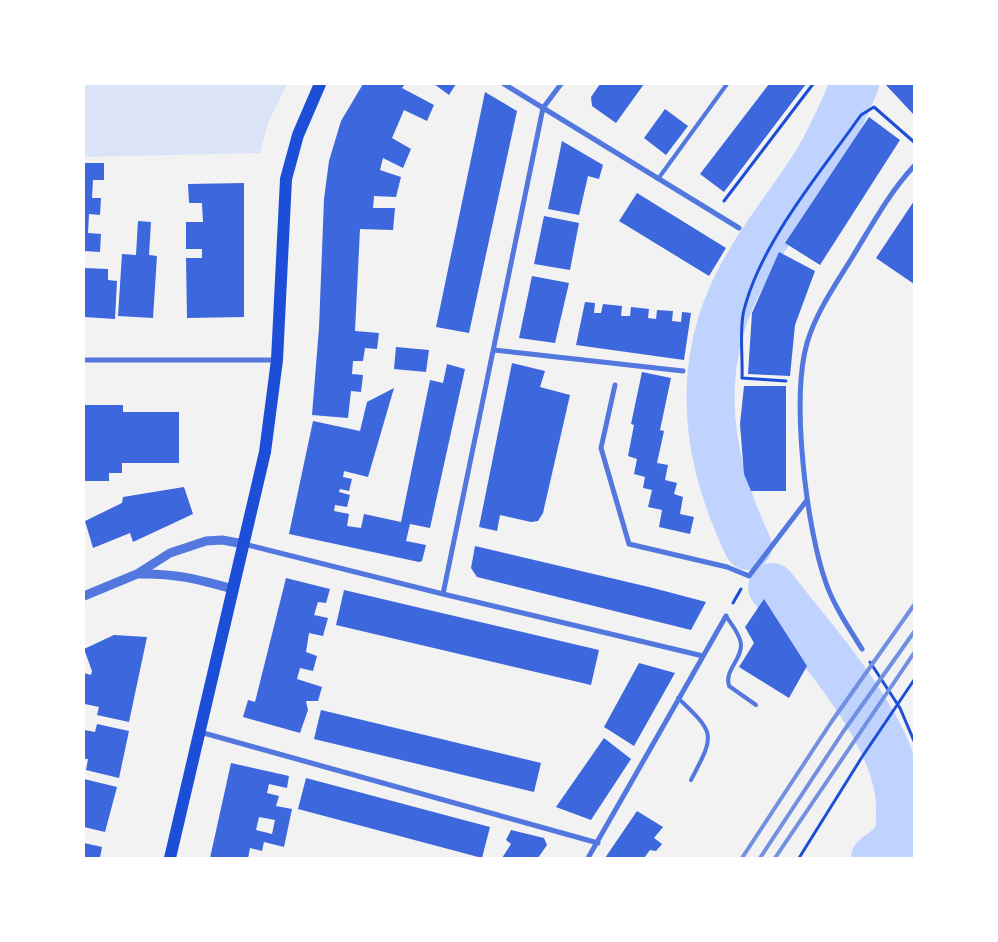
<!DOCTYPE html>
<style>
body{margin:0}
#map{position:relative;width:998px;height:942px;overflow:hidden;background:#f2f2f2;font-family:Mulish,sans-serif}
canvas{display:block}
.frame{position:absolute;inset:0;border:85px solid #fff;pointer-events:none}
</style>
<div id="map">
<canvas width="998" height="942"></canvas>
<div class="frame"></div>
</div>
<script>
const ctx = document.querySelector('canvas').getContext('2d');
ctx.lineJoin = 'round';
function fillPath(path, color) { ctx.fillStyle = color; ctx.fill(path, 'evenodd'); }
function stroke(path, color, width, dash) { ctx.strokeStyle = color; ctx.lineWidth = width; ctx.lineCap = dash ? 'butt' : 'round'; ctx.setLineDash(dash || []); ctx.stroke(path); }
fillPath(new Path2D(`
 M84,84H287L268,123L260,153L84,157Z
 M835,84H871L857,108L830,102Z`), '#dbe4f7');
fillPath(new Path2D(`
 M890,729C897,742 906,755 910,770C915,793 923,847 894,858C884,861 859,858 848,858C856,854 868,850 875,843C896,820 878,785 867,762Z`), '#bfd3fe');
stroke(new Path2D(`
 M748,546C702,450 693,353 751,260C771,226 796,196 817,162C832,138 843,110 855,84
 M772,587C816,645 905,738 900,815C900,820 900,828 899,834C895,844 884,852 875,858`), '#bfd3fe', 48);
fillPath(new Path2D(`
 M363,84H405L402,88L434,105L427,121L404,110L392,138L411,149L403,168L383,158L380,170L401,177L396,197L374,196L373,208H395L393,230L360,229L355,331L379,333L377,349L365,348L363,361H353L352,374L363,375L361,392L351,391L348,418L312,415L319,328L324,199L329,161L341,121Z
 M434,84H456L449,95Z
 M600,84L613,85L644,84L616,123L592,106L591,97Z
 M769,84H806L724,192L700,174Z
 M885,84H914V115Z
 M485,92L517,111L469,333L436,327Z
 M665,109L688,126L666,155L644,138Z
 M869,117L900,140L820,265L785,243Z
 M562,141L603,165L599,179L588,176L579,215L548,209Z
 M84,163H104V180H93L92,198H101L100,215L89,214L88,233L101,234L100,252L84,251Z
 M244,183V317L187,318L186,258H202V249H186V222H203L202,203H189L188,184Z
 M637,193L726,248L709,276L619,221Z
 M914,201V284L876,258Z
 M544,216L579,223L570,270L534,264Z
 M138,221L151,222L149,255L157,256L153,318L118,316L122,254L136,255Z
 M779,252L815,271L795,325L790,376L748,374L752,313Z
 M84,268L108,269V280L117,281L115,319L84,317Z
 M532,276L569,283L555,343L519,338Z
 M585,302L595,303L594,313H601L603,304L622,306L621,316H630L631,307L649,309L648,318L656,319L657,310L673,311L672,321L681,322L682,312L691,313L684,360L576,345Z
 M396,347L429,350L426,372L394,369Z
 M512,363L545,371L540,387L570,395L543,513L538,521L531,522L500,515L497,531L479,527Z
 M447,364L465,369L430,528L410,524L406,541L426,545L422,561L419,562L289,534L313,421L360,431L367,402L394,388L368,477L344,471L343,477L352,479L349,491L340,489L339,492L350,495L347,507L335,505L334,511L349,514L347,526L361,528L364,514L401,522L430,380L443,383Z
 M642,372L671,378L660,430L664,431L657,463L668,465L665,480L677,483L674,494L683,497L680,514L694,517L690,534L659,527L662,510L648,507L652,490L643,488L645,477L634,474L637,459L628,456L634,425L631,424Z
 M744,386H786V491H751L744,474L740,424Z
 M84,405H123V412H179V463H122V473H109V481H84Z
 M184,487L193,514L133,542L130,533L93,548L85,521L122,503L123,497Z
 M475,546L653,588L706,602L691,630L477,577L471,568Z
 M286,578L330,589L326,603L318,602L314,615L328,618L323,636L309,633L306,652L317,656L313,671L300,668L297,679L322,687L318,701H306L308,710L300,733L243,717L248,700L255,702Z
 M344,590L599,650L591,685L336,625Z
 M764,599L807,666L789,698L739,667L754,643L745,627Z
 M114,635L147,637L129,722L97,715L99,707L85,704L84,701V673L91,675L92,671L84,649Z
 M639,663L675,673L634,746L604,727Z
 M321,710L541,763L534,792L314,739Z
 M97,724L129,731L119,778L86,770L88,759H84V730L95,732Z
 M604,738L631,759L591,820L556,807Z
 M231,763L289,776L287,788L269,784L267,793L279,796L276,806L292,809L284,847L264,842L262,851L250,848L248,858H210ZM259,817L275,820L272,834L256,830Z
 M306,778L490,827L482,858L298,809Z
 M84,779L117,787L105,832L84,827Z
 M637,811L663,827L654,838L662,844L656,851L650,850L644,858H605Z
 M511,830L544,838L547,845L538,858H502L511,844L506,840Z
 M84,843L102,847L100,858H84Z`), '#3d67dc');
stroke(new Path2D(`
 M724,201L813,84
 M786,381L742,378C743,359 739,328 744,310C761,242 821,172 861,115L874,107L914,142
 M733,603L741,589
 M870,662L900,708L914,741
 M799,858L862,757L914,680`), '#1d4ed8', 3);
stroke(new Path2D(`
 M658,179L727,84
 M726,616C731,624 740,634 741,644C742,660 724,670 729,686L756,705
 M678,698C716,734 715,734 691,780`), '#5277de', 4);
stroke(new Path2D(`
 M504,84L739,228
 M494,350L683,371
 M84,360H276
 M615,385L601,448L629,544L727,567L749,576L807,500
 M244,544L443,594L703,656
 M443,594L543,108L561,84
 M862,649C849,628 834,606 826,583C806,527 791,399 807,343C816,312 836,284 853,256C872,225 889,193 914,166
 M200,732L598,843
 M588,858L726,616`), '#5277de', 5);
stroke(new Path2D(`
 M137,574C175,573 197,579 233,589
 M84,596L137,574L170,553L206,541L222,540L244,544`), '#5277de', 9);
stroke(new Path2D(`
 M170,858L265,452L277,360L286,179L298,135L320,84`), '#1d4ed8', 12);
stroke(new Path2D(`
 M742,858L832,721L914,605
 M760,858L843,732L914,632
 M775,858L914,653`), '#7290e2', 4);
</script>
